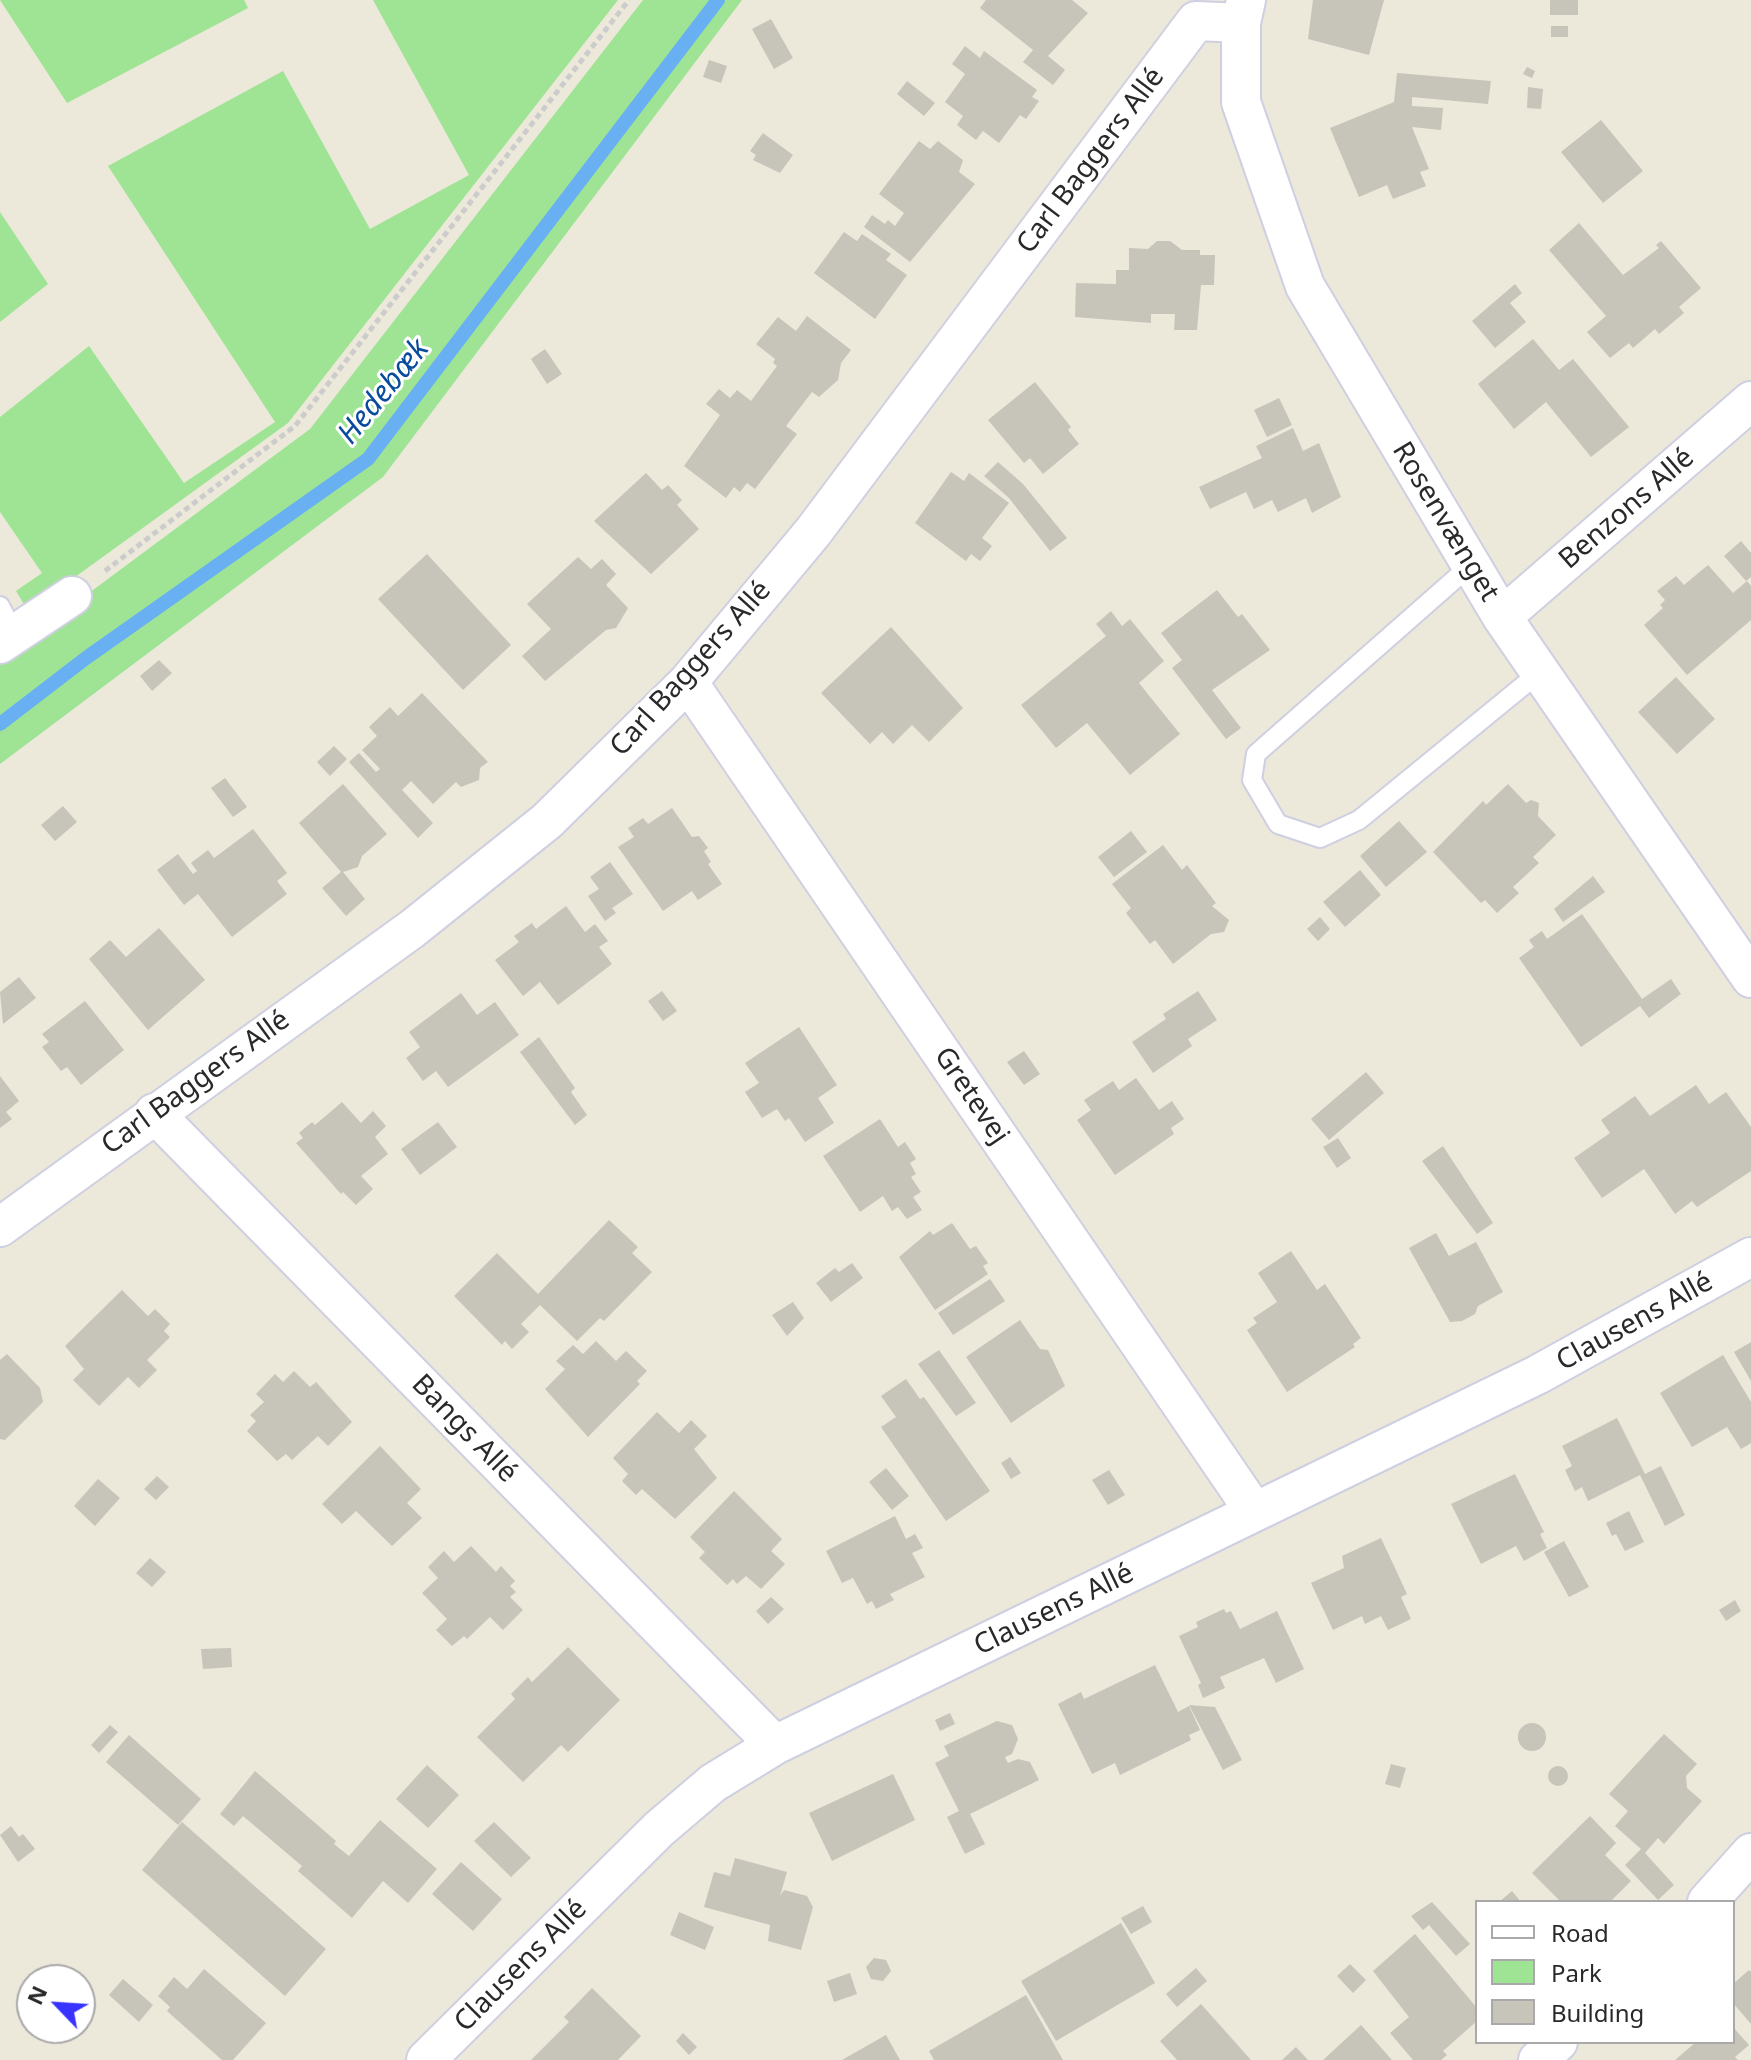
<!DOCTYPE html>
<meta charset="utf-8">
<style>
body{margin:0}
#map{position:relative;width:1751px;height:2060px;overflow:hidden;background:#ece8da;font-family:"Noto Sans",sans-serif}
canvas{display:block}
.legend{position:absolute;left:1475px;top:1900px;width:260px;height:144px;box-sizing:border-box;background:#fff;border:2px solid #a9a9a9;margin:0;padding:10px 14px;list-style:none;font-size:24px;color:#292929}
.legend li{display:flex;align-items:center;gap:16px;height:40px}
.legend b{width:40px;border:2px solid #a9a9a9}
.north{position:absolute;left:16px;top:1964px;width:80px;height:80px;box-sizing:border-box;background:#fff;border:2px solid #a9a9a9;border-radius:50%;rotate:295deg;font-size:22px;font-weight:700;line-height:32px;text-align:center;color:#292929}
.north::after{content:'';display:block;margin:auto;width:28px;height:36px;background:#3833ff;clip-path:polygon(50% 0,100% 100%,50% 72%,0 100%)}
</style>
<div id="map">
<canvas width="1751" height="2060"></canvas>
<ul class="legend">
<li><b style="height:10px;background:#fff"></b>Road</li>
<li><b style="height:22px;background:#9ee494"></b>Park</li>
<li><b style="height:22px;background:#c7c4ba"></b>Building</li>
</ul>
<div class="north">N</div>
</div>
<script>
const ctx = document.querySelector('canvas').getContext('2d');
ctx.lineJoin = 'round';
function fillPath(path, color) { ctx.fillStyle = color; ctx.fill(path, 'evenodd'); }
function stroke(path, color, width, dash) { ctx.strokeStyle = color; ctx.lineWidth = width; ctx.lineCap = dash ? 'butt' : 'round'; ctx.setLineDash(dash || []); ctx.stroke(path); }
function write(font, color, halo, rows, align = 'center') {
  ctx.font = font + ' "Noto Sans",sans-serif'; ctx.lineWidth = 6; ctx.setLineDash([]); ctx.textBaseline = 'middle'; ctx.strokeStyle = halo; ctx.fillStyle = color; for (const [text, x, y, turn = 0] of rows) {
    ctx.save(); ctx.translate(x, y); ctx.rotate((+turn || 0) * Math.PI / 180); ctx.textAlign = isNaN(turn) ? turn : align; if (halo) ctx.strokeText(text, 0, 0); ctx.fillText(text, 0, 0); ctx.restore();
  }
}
fillPath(new Path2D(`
 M0,0H244L248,8L67,103Z
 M373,0H618L288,423L28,611L16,591L42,573L0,512V417L89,346L184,483L275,422L108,166L283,71L370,229L469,175Z
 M643,0H742L383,477L0,764V659L310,429Z
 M0,212L48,284L0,322Z`), '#9ee494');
stroke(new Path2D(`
 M0,724L86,658L368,459L718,0`), '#69b0f2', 14);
fillPath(new Path2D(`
 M986,0H1072L1088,13L1048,56L1065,70L1053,85L1023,62L1033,50L980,8Z
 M1313,0H1384L1369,55L1308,39Z
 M1550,0H1578V15H1550Z
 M771,19L793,58L774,69L752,29Z
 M1551,26H1568V37H1551Z
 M965,46L980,58L984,51L1037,90L1032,97L1039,101L1026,119L1020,115L999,143L983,131L976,140L957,125L963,116L945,102L965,74L952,64Z
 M709,60L727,66L721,83L703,77Z
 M1527,67L1535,71L1532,78L1523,74Z
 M1397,73L1491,81L1488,104L1412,97V106L1443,108L1441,130L1412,127L1429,169L1420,172L1426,186L1393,199L1387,185L1359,197L1330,128L1394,102Z
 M907,81L935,103L924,116L897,94Z
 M1528,87L1543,89L1541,109L1527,108Z
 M1601,120L1643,171L1603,203L1561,152Z
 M763,133L793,155L780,173L753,160L756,155L750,151Z
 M919,141L930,149L938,141L963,160L959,172L975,184L910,262L864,227L872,215L885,224L888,220L895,226L904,213L879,194Z
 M1579,223L1623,275L1659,248L1656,245L1661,241L1701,288L1679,307L1684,313L1659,334L1655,329L1633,348L1629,343L1610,358L1587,332L1606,316L1549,250Z
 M844,232L857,241L862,234L891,254L886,260L907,275L875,319L814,273Z
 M1157,241H1170L1182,250H1200V255H1215L1214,285H1201L1197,330H1174L1175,314H1151V323L1075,317L1076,283L1116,284V270H1129V248L1148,249Z
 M1515,284L1522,293L1510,303L1526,322L1495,348L1472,321Z
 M807,316L851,350L841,363L838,380L819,397L812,392L786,426L797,434L755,489L747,483L740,492L734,487L726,498L684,466L720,415L706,404L719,389L730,398L737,390L751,401L777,366L773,363L775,359L756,344L778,317L796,331Z
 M1533,339L1559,370L1573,359L1629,427L1591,457L1546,402L1514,429L1478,384Z
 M545,349L562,374L547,384L531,359Z
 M1035,382L1071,427L1068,430L1079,444L1043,474L1030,458L1024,463L988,420Z
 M1279,398L1292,425L1267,437L1254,410Z
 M1293,428L1303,451L1319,443L1341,497L1312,513L1306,498L1278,512L1272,500L1254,509L1246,492L1210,509L1199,487L1262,458L1256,446Z
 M998,462L1023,484L1067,538L1050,551L1009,498L984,476Z
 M951,472L964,481L969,473L1009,503L982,538L992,546L980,561L971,554L966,561L915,523Z
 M646,473L662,490L668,485L682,500L677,505L699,529L651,574L594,521Z
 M1741,541L1751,553V577L1746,581L1724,556Z
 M427,554L511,645L463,690L378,599Z
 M578,557L591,569L602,559L616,574L606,585L628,608L616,628L606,630L545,681L522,656L551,629L527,604Z
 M1708,565L1733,593L1747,581L1751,586V620L1687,675L1644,625L1663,608L1660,605L1665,600L1657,591L1676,576L1684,585Z
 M1217,590L1238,617L1242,614L1270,650L1212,690L1241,728L1226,739L1172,668L1182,660L1161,633Z
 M1111,611L1122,626L1130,619L1164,661L1139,683L1180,734L1130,775L1087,723L1056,748L1021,705L1106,636L1096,624Z
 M891,627L963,708L929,742L912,725L893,744L882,732L870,744L821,693Z
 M159,660L172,673L152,691L140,676Z
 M1676,677L1715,719L1677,754L1638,712Z
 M422,693L488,762L480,768L479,780L461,787L456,782L433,804L411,781L402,790L433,823L418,838L349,762L359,753L376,772L380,769L362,750L377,736L369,727L390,707L398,716Z
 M334,746L347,759L330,776L317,762Z
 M225,778L247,807L233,817L211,788Z
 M343,784L387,834L362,856L358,867L343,872L365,899L346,916L322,888L341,872L299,823Z
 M1508,784L1526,803L1531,800L1539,803L1538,816L1556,835L1533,857L1539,863L1513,887L1519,893L1497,913L1485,900L1481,903L1433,852L1483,801L1486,805Z
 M63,806L77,822L55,841L41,825Z
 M672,808L692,837L699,836L708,848L704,851L711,862L708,864L722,884L698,900L692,891L663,911L618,847L634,837L628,828L643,818L648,824Z
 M1399,821L1427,852L1386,887L1360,856Z
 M253,829L287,873L277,881L287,894L232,937L198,894L184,905L157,870L178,854L193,874L197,871L191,863L208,850L214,858Z
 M1131,831L1147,852L1114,877L1098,857Z
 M1163,845L1182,870L1187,865L1216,903L1212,906L1229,920L1224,932L1211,934L1173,964L1155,940L1150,944L1126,913L1131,908L1112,884Z
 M610,862L633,894L612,908L616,913L605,921L588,896L599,889L590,877Z
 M1360,870L1381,895L1345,927L1323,902Z
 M1593,876L1605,892L1563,922L1554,909Z
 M566,906L585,932L595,924L608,941L599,947L612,964L558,1005L540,982L523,996L495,960L519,942L514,936L532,923L536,929Z
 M1582,914L1642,999L1671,979L1681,994L1649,1018L1640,1006L1581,1047L1519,958L1534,947L1529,940L1542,931L1547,939Z
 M1320,917L1330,929L1318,941L1307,929Z
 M159,928L205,980L148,1030L89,959L110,940L126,957Z
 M19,977L36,998L3,1024L0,992Z
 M662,991L677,1011L663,1021L648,1001Z
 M1198,991L1217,1020L1188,1039L1192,1046L1153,1073L1132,1042L1166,1019L1163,1014Z
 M461,993L477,1015L495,1002L519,1035L448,1087L436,1071L423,1081L406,1058L420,1047L409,1032Z
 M85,1001L124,1050L81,1085L67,1067L61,1071L42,1047L49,1042L42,1034Z
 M799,1027L837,1085L818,1098L834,1123L805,1142L789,1118L785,1121L777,1109L762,1118L745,1092L759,1083L745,1063Z
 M539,1037L575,1088L571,1092L587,1115L575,1125L520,1052Z
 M1024,1051L1040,1074L1024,1085L1007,1062Z
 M1366,1072L1384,1093L1329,1140L1311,1119Z
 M0,1076L19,1101L6,1112L12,1119L0,1128Z
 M1136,1078L1159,1110L1172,1101L1184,1119L1171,1128L1174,1134L1115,1175L1077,1120L1091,1110L1084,1100L1113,1081L1119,1090Z
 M1696,1085L1709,1104L1726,1092L1751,1127V1171L1697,1207L1692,1201L1675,1214L1644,1169L1602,1198L1574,1158L1610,1133L1601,1120L1635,1096L1650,1116Z
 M342,1102L361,1123L373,1111L386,1126L375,1137L388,1154L361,1176L373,1189L356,1205L343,1192L341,1194L296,1143L303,1138L299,1133L312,1122L315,1125Z
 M880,1119L898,1147L905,1142L916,1159L910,1163L916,1174L911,1177L921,1192L913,1197L922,1210L907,1219L898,1207L892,1211L883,1196L860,1212L823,1156Z
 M438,1122L457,1147L420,1175L401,1149Z
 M1338,1138L1351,1158L1337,1168L1323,1147Z
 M1443,1146L1493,1223L1477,1234L1422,1161Z
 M609,1220L638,1247L632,1253L652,1272L604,1321L600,1318L577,1341L540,1305L521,1324L529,1332L512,1349L505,1341L502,1345L454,1296L497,1253L538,1294Z
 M952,1223L970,1249L976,1246L988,1263L983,1266L988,1274L935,1310L899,1257L930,1231L933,1235Z
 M1436,1233L1449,1256L1476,1242L1503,1292L1478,1306L1475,1314L1462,1321L1450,1322L1409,1248Z
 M1291,1251L1317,1290L1325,1284L1361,1338L1353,1344L1355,1347L1287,1392L1247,1330L1257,1323L1253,1318L1277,1302L1258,1273Z
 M852,1263L863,1278L831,1302L816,1283L835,1268L839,1272Z
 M990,1279L1005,1301L953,1335L938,1313Z
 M122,1290L148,1316L155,1309L170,1324L164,1331L170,1337L147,1360L157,1370L139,1388L128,1377L99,1406L73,1380L84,1369L65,1346Z
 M793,1302L804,1318L787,1336L772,1315Z
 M1020,1320L1040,1349L1048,1350L1065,1386L1011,1423L966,1357Z
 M596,1341L616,1361L626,1351L647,1371L637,1381L640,1384L588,1437L545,1389L565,1369L556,1361L573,1345L583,1354Z
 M1751,1342V1381L1734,1352Z
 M939,1350L976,1403L956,1416L918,1364Z
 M7,1354L40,1388L43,1402L5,1440L0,1439V1360Z
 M1723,1355L1751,1402V1443L1741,1449L1727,1427L1692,1447L1660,1393Z
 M294,1371L310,1387L316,1382L352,1422L328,1446L318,1436L292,1460L286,1454L277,1461L247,1431L256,1421L250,1415L264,1402L256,1394L275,1374L283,1382Z
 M906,1379L920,1399L924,1397L990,1491L946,1521L881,1427L896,1417L881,1396Z
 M657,1412L679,1433L691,1420L707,1436L694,1449L717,1478L675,1519L642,1489L636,1495L622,1481L628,1474L613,1458Z
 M1617,1418L1645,1474L1661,1466L1685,1515L1665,1526L1640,1475L1588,1501L1582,1487L1575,1491L1565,1470L1572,1466L1562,1446Z
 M380,1446L421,1489L407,1503L422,1518L392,1546L356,1511L342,1524L322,1504Z
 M1010,1457L1021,1473L1011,1479L1001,1463Z
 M886,1468L909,1496L892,1510L869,1482Z
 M1109,1470L1125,1495L1108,1505L1092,1480Z
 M1515,1474L1544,1532L1540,1534L1547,1548L1524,1561L1516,1546L1481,1564L1451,1504Z
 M157,1476L169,1487L156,1500L144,1489Z
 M98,1479L120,1498L95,1526L74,1506Z
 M734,1491L782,1539L771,1551L785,1564L761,1589L746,1576L737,1584L733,1579L727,1585L699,1558L705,1552L690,1537Z
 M1629,1511L1644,1542L1625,1551L1616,1534L1612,1536L1606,1523Z
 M895,1516L906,1539L915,1534L923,1548L912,1553L925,1577L890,1594L894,1600L876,1609L872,1601L867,1604L853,1578L842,1583L826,1551Z
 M1381,1538L1407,1594L1401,1597L1411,1619L1388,1630L1381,1616L1365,1624L1362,1616L1333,1630L1311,1583L1344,1568L1342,1556Z
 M1564,1541L1589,1587L1569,1597L1544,1552Z
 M471,1546L496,1572L501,1566L515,1581L510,1586L516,1592L510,1597L523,1610L503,1630L490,1617L467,1639L464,1636L452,1646L436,1630L447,1619L422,1593L438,1578L428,1567L444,1551L454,1562Z
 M150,1558L166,1572L152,1587L136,1573Z
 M771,1597L784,1609L768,1624L756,1611Z
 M1735,1600L1741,1611L1726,1621L1719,1610Z
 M1224,1609L1226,1613L1231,1611L1240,1629L1277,1611L1304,1669L1276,1683L1264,1658L1220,1677L1225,1688L1203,1698L1198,1685L1201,1683L1179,1636L1198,1627L1196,1622Z
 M568,1647L620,1700L568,1752L561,1745L523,1782L477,1737L515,1699L511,1694L528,1677L532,1682Z
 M231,1648L232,1667L203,1669L201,1649Z
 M1155,1665L1178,1712L1189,1706L1200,1730L1189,1735L1191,1740L1120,1775L1115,1763L1092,1774L1058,1704L1081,1692L1084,1699Z
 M1189,1705L1215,1707L1242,1760L1223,1770Z
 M950,1713L955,1724L940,1731L935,1720Z
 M997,1721L1012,1725L1018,1739L1012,1754L1005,1757L1008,1763L1018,1759L1030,1762L1039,1780L970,1814L985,1844L965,1854L947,1817L959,1811L935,1763L949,1756L944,1746Z
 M1518 1737a14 14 0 1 1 28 0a14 14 0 1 1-28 0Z
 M110,1725L118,1732L99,1753L91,1745Z
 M1664,1734L1697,1764L1686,1776L1687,1788L1702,1801L1664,1844L1658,1838L1645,1853L1674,1885L1658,1900L1625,1865L1641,1849L1615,1826L1628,1811L1609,1794Z
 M129,1735L201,1799L178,1825L106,1762Z
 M1391,1764L1406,1768L1400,1788L1385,1784Z
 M427,1765L459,1795L428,1828L396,1799Z
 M1548 1776a10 10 0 1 1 20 0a10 10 0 1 1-20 0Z
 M255,1771L336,1841L334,1844L349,1856L380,1820L437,1869L408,1903L383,1881L352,1918L298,1871L302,1866L243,1816L234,1826L220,1814Z
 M893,1774L915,1820L832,1861L809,1813Z
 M1590,1816L1616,1843L1605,1855L1631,1881L1610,1902H1561L1532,1873Z
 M182,1822L326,1949L285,1996L142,1870Z
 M494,1822L531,1858L511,1877L474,1841Z
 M11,1826L19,1837L23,1834L35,1849L18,1862L0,1835Z
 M735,1858L787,1872L780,1896L784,1890L807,1896L813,1907L801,1950L768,1941L770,1925L704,1907L714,1872L730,1876Z
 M461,1862L502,1899L473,1931L432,1894Z
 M1512,1891L1521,1902H1499Z
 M1432,1902L1470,1944L1456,1956L1429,1925L1423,1930L1411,1916Z
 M1143,1906L1152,1922L1131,1934L1121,1918Z
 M679,1912L714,1927L705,1950L670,1935Z
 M1121,1923L1155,1983L1056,2041L1021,1981Z
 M1415,1934L1477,2008V2021L1443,2051L1447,2055L1441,2060H1413L1390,2033L1409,2017L1373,1971Z
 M874,1958L886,1960L891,1971L883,1981L871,1979L866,1967Z
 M1350,1964L1366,1980L1353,1993L1337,1976Z
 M1196,1968L1207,1981L1177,2007L1166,1994Z
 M204,1969L266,2023L233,2060H222L167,2011L170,2007L158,1996L174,1977L187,1989Z
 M1749,1970L1751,1972V2024L1733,2003V1984Z
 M850,1973L857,1994L834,2002L827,1981Z
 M123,1979L153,2005L139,2022L109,1995Z
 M592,1988L641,2036L618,2060H531L569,2022L564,2017Z
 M1026,1995L1063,2060H934L929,2051Z
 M1201,2004L1251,2060H1177L1160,2041Z
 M1361,2025L1392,2060H1323Z
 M1733,2027L1749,2045L1735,2057L1738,2060H1675L1696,2042H1733Z
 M683,2033L697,2047L689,2055L676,2041Z
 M886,2035L900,2060H842Z
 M1296,2047L1308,2060H1282Z`), '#c7c4ba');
const lane = new Path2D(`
 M1471,565L1256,754L1252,780L1278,824L1320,838L1359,820L1540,672
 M0,606L14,633`);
const street = new Path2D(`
 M1246,0L1241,23V102L1305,286L1502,617L1751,978
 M1502,617L1751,401
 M0,644L72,596
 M688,682L1254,1511
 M154,1113L775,1745
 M0,1227L412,929L547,821L688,682L813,532L1196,21L1241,23
 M1707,1902L1751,1853
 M426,2060L659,1829L713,1783L775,1745L1537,1375L1751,1257
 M1538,2060L1558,2042`);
stroke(lane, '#cfcfe2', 22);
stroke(street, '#cfcfe2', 42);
stroke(new Path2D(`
 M105,571L295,426L629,0`), '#ccc', 5, [6, 4]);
stroke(lane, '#fff', 18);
stroke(street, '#fff', 38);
write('28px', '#292929', '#fff', [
 ["Carl Baggers Allé",1091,161,-53],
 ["Benzons Allé",1627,509,-41],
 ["Rosenvænget",1445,522,59],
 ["Carl Baggers Allé",691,669,-48],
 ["Carl Baggers Allé",196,1083,-36],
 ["Gretevej",971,1096,56],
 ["Clausens Allé",1635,1322,-29],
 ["Bangs Allé",464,1429,46],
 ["Clausens Allé",1054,1610,-26],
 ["Clausens Allé",521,1966,-45]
]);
write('italic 30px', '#094b9c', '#fff', [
 ["Hedebæk",384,392,-51]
]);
</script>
